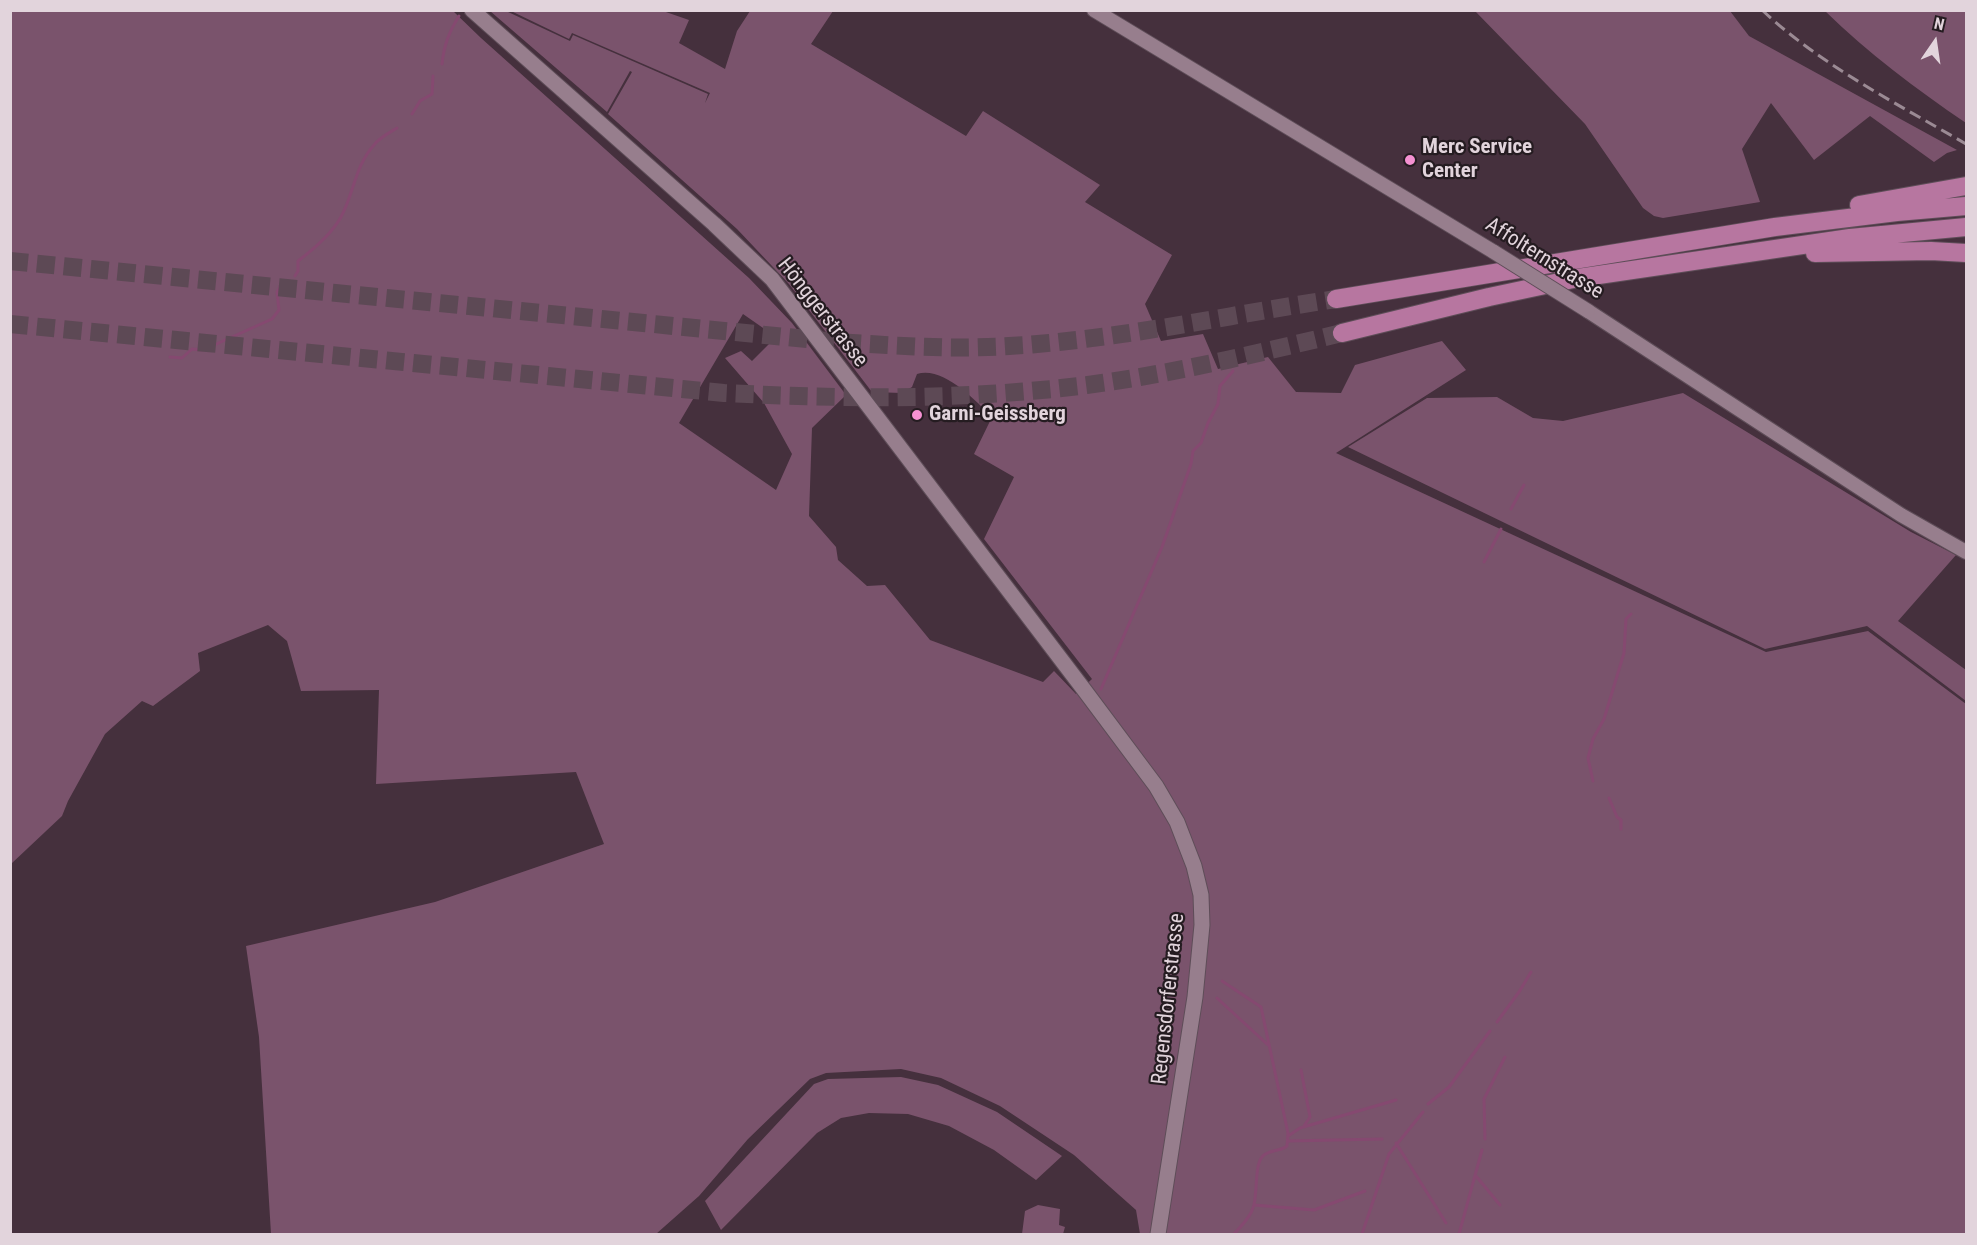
<!DOCTYPE html>
<meta charset="utf-8">
<style>
body{margin:0}
#map{position:relative;width:1977px;height:1245px;overflow:hidden;background:#45303d;font-family:"Roboto Condensed",sans-serif}
canvas{display:block}
.frame{position:absolute;inset:0;border:12px solid #e2d4dc;pointer-events:none}
.north{position:absolute;left:1905px;top:12px;width:60px;height:60px;-webkit-text-stroke:4px #251c21;paint-order:stroke;rotate:13deg;font-size:16px;font-weight:700;line-height:24px;text-align:center;color:#e2d4dc}
.north::after{content:'';display:block;margin:auto;width:21px;height:27px;background:#e2d4dc;clip-path:polygon(50% 0,100% 100%,50% 72%,0 100%)}
</style>
<div id="map">
<canvas width="1977" height="1245"></canvas>
<div class="frame"></div>
<div class="north">N</div>
</div>
<script>
const ctx = document.querySelector('canvas').getContext('2d');
ctx.lineJoin = 'round';
function fillPath(path, color) { ctx.fillStyle = color; ctx.fill(path, 'evenodd'); }
function stroke(path, color, width, dash) { ctx.strokeStyle = color; ctx.lineWidth = width; ctx.lineCap = dash ? 'butt' : 'round'; ctx.setLineDash(dash || []); ctx.stroke(path); }
function write(font, color, halo, rows, align = 'center') {
  ctx.font = font + ' "Roboto Condensed",sans-serif'; ctx.lineWidth = 4.5; ctx.setLineDash([]); ctx.textBaseline = 'middle'; ctx.strokeStyle = halo; ctx.fillStyle = color; for (const [text, x, y, turn = 0] of rows) {
    ctx.save(); ctx.translate(x, y); ctx.rotate((+turn || 0) * Math.PI / 180); ctx.textAlign = isNaN(turn) ? turn : align; if (halo) ctx.strokeText(text, 0, 0); ctx.fillText(text, 0, 0); ctx.restore();
  }
}
fillPath(new Path2D(`
 M11,11H453L481,38L749,278L792,323L846,395L812,428L809,516L836,547L838,560L867,586L885,585L930,640L1043,682L1054,671L1076,694L1092,679L984,539L1014,477L974,454L992,417C975,400 943,366 917,374L912,387L902,393L872,392L789,284L737,229L608,114L632,72L630,71L607,112L490,11H506L570,41L573,35L708,94L705,103L710,93L572,33L569,39L511,11H663L689,20L679,43L725,69L737,31L750,11H833L811,44L966,136L983,111L1100,185L1085,202L1172,255L1145,304L1161,341L1203,334L1218,369L1268,357L1296,392L1341,393L1355,365L1442,341L1466,370L1336,453L1766,652L1868,631L1966,704V1234H1140L1136,1210L1074,1155L1000,1106L941,1078L901,1069L826,1073L810,1079L748,1139L699,1196L656,1234H271L259,1037L246,946L435,902L604,844L576,772L376,784L379,690L301,691L287,641L268,625L198,653L200,671L153,706L142,701L105,734L68,801L62,816L11,864ZM743,314L776,337L752,361L741,351L725,358L764,403L792,454L776,490L679,423Z
 M1475,11H1730L1749,36L1957,150L1947,153L1934,162L1870,116L1814,160L1771,103L1742,149L1760,202L1663,218L1654,216L1643,208L1585,124Z
 M1825,11H1966V123C1916,89 1868,53 1825,11Z
 M1683,393L1911,532L1956,555L1898,621L1966,670V701L1867,626L1765,649L1348,447L1427,398L1497,397L1533,418L1563,421Z
 M901,1077L938,1085L997,1112L1062,1156L1036,1180L994,1150L949,1126L908,1114L869,1113L841,1118L817,1133L721,1230L705,1201L814,1084L828,1079Z
 M1038,1205L1060,1209L1059,1225L1065,1227L1063,1234H1022L1025,1211Z`), '#7a536c');
stroke(new Path2D(`
 M442,64C444,45 449,32 459,16
 M412,114L420,101L432,94L433,76
 M295,276L298,271V261C314,249 331,235 341,217C354,193 355,166 374,145C379,138 389,133 397,128
 M170,357L182,358L192,349L203,350L272,319L279,310L277,292L281,285
 M1511,509L1524,485
 M1484,562L1501,529
 M1101,689L1162,547L1191,464L1193,451L1201,443L1208,423L1218,404L1220,386L1233,371
 M1593,781L1588,758L1593,739L1604,719L1624,653L1626,619L1631,614
 M1609,798L1617,817L1621,820V829
 M1222,981L1261,1007L1288,1133L1287,1146C1280,1152 1268,1149 1262,1157C1254,1167 1258,1195 1253,1208C1250,1218 1241,1226 1234,1234
 M1217,998L1268,1045
 M1497,1022L1519,992L1531,972
 M1301,1070L1310,1117L1304,1126
 M1428,1104L1449,1087L1490,1031
 M1288,1136L1300,1128L1396,1100
 M1485,1139L1484,1099L1505,1057
 M1288,1141L1382,1139
 M1396,1143L1446,1223
 M1476,1176L1500,1205
 M1254,1205L1314,1210L1365,1191
 M1362,1234L1389,1154L1423,1112
 M1459,1234L1482,1150`), '#854970', 3);
stroke(new Path2D(`
 M10,261L837,342C887,345 937,349 988,347C1104,343 1220,316 1336,299
 M10,324L724,393C826,398 927,400 1029,391C1135,383 1239,358 1342,333`), '#5d4955', 18, [18, 9]);
const tertiary = new Path2D(`
 M1094,10L1494,252
 M1588,311L1901,515L1966,552`);
const secondary = new Path2D(`
 M472,10L714,224L772,279L1085,691L1156,786L1177,822L1194,866L1201,895L1202,925L1195,997L1158,1234`);
const motorway = new Path2D(`
 M1859,205L1966,186
 M1815,253L1931,251L1966,253
 M1336,299L1775,227L1897,212L1966,206
 M1342,333L1489,297L1578,278L1850,238L1966,227`);
stroke(tertiary, '#5e4d58', 16);
stroke(secondary, '#5e4d58', 17);
stroke(motorway, '#5e4d58', 20);
stroke(tertiary, '#977e8d', 14);
stroke(secondary, '#977e8d', 15);
stroke(motorway, '#b776a0', 18);
stroke(new Path2D(`
 M1762,10C1822,66 1896,103 1966,144`), '#9b8a94', 3, [12, 6]);
const tertiaryBridge = new Path2D(`
 M1494,252L1588,311`);
stroke(tertiaryBridge, '#5e4d58', 16, []);
stroke(tertiaryBridge, '#977e8d', 14);
for (const [x, y, r, color] of [
 [1410,160,6,"#f591d2"],
 [917,415,6,"#f591d2"]
]) { const dot = new Path2D(); dot.arc(x, y, r, 0, 2 * Math.PI); ctx.fillStyle = color; ctx.fill(dot); stroke(dot, '#251c21', 2); }
write('bold 21px', '#e2d4dc', '#251c21', [
 ["Merc Service",1422,148],
 ["Center",1422,172],
 ["Garni-Geissberg",929,415]
], 'left');
write('21px', '#e2d4dc', '#251c21', [
 ["Affolternstrasse",1544,259,32],
 ["Hönggerstrasse",822,313,52],
 ["Regensdorferstrasse",1169,999,-84]
]);
</script>
